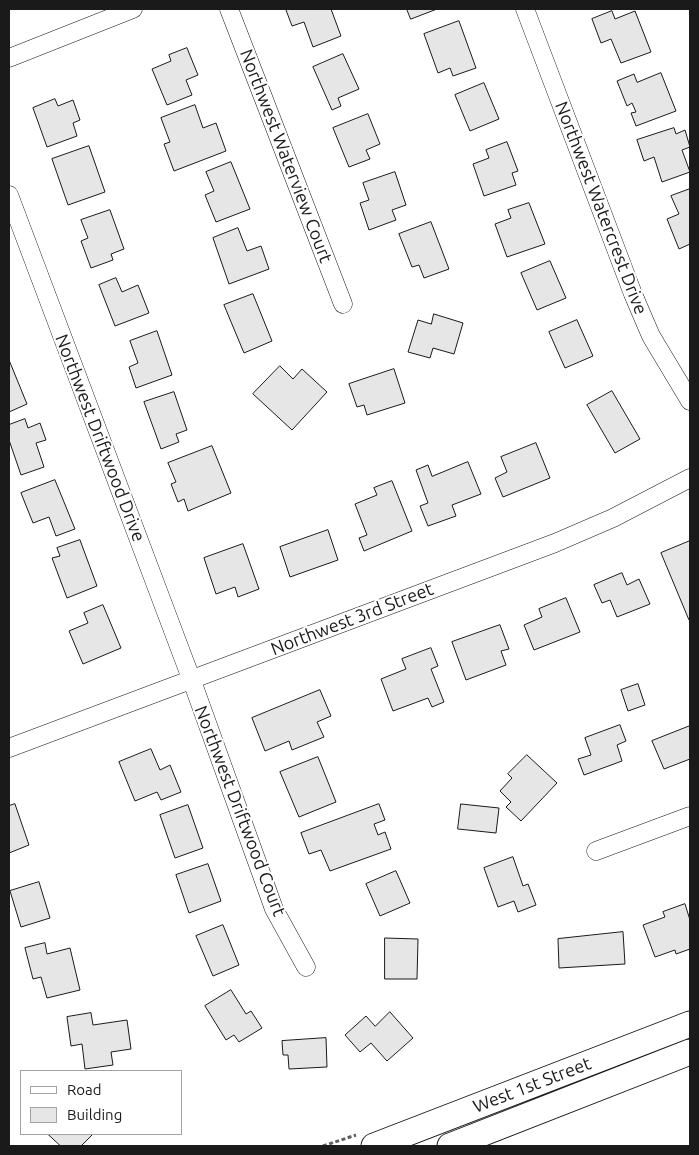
<!DOCTYPE html>
<style>
body{margin:0}
#map{position:relative;width:699px;height:1155px;overflow:hidden;background:#fff;font-family:Ubuntu,sans-serif}
canvas{display:block}
.frame{position:absolute;inset:0;border:10px solid #1a1a1a;pointer-events:none}
.legend{position:absolute;left:20px;top:1070px;width:162px;height:65px;box-sizing:border-box;background:#fff;border:1px solid #a3a3a3;margin:0;padding:6px 9px;list-style:none;font-size:15px;color:#1a1a1a}
.legend li{display:flex;align-items:center;gap:10px;height:25px}
.legend b{width:25px;border:1px solid #a3a3a3}
</style>
<div id="map">
<canvas width="699" height="1155"></canvas>
<div class="frame"></div>
<ul class="legend">
<li><b style="height:6px;background:#fff"></b>Road</li>
<li><b style="height:14px;background:#e6e6e6"></b>Building</li>
</ul>
</div>
<script>
const ctx = document.querySelector('canvas').getContext('2d');
ctx.lineJoin = 'round';
function fillPath(path, color) { ctx.fillStyle = color; ctx.fill(path, 'evenodd'); }
function stroke(path, color, width, dash) { ctx.strokeStyle = color; ctx.lineWidth = width; ctx.lineCap = dash ? 'butt' : 'round'; ctx.setLineDash(dash || []); ctx.stroke(path); }
function write(font, color, halo, rows, align = 'center') {
  ctx.font = font + ' Ubuntu,sans-serif'; ctx.lineWidth = 4; ctx.setLineDash([]); ctx.textBaseline = 'middle'; ctx.strokeStyle = halo; ctx.fillStyle = color; for (const [text, x, y, turn = 0] of rows) {
    ctx.save(); ctx.translate(x, y); ctx.rotate((+turn || 0) * Math.PI / 180); ctx.textAlign = isNaN(turn) ? turn : align; if (halo) ctx.strokeText(text, 0, 0); ctx.fillText(text, 0, 0); ctx.restore();
  }
}
const building = new Path2D(`
 M289,9H331L341,36L313,47L304,22L292,26L286,10Z
 M407,9H437L411,19Z
 M612,11L615,19L635,11L651,52L621,63L611,39L601,43L592,19Z
 M459,21L476,68L453,76L450,68L438,73L424,34Z
 M187,48L198,75L186,80L192,95L167,105L152,69L171,61L169,55Z
 M343,54L359,89L338,98L341,106L332,110L313,67Z
 M661,73L676,111L636,126L631,113L636,112L632,103L627,106L617,81L634,74L637,82Z
 M484,83L499,119L470,131L455,95Z
 M55,99L58,106L73,100L80,120L73,123L77,136L47,147L33,108Z
 M195,105L203,128L216,123L226,151L174,171L164,144L170,142L161,118Z
 M368,114L380,144L366,150L370,159L349,167L333,128Z
 M674,128L676,134L685,130L690,147L682,150L690,172L662,182L654,157L644,161L637,140Z
 M507,142L518,171L512,173L516,185L484,196L473,164L489,158L486,150Z
 M89,146L105,192L68,205L52,159Z
 M231,162L250,209L216,222L205,195L214,191L206,172Z
 M395,172L406,205L392,210L396,220L369,230L360,203L369,200L363,183Z
 M690,189V244L679,249L667,219L679,214L671,196Z
 M529,203L545,244L507,257L495,224L511,218L508,210Z
 M110,210L124,249L111,254L113,260L91,268L81,241L88,238L81,220Z
 M431,222L449,269L424,278L419,265L412,267L399,234Z
 M238,228L247,251L261,246L269,269L229,284L213,238Z
 M550,261L566,298L537,310L521,273Z
 M116,278L122,292L138,285L149,313L115,326L99,285Z
 M253,294L272,341L244,353L224,305Z
 M434,314L463,323L454,354L433,348L430,358L408,352L418,320L431,324Z
 M577,320L593,356L565,368L549,332Z
 M157,331L172,375L136,388L129,367L138,363L130,341Z
 M9,360L27,404L9,412Z
 M280,366L293,379L302,369L327,392L292,430L253,394Z
 M394,369L405,403L367,415L364,405L357,407L349,384Z
 M612,391L640,439L615,453L587,405Z
 M174,392L187,430L176,434L179,442L161,449L144,402Z
 M25,419L28,428L40,423L46,440L36,443L44,467L21,475L9,440V425Z
 M536,443L550,478L503,497L495,478L507,472L501,457Z
 M212,446L231,493L188,511L184,499L178,502L171,484L176,482L168,463Z
 M468,462L481,494L452,505L456,516L428,526L420,506L428,503L416,470L428,465L432,476Z
 M55,480L75,529L56,536L49,517L33,523L21,493Z
 M392,481L412,531L364,551L359,538L367,535L355,504L377,495L374,488Z
 M328,530L338,560L290,577L280,547Z
 M80,540L97,586L67,598L52,558L60,556L57,548Z
 M690,541V619L689,620L661,553Z
 M243,544L259,589L238,597L235,587L216,594L204,558Z
 M622,573L627,585L639,579L650,604L617,617L610,600L602,603L594,585Z
 M566,598L580,632L534,650L524,625L542,617L539,609Z
 M103,605L121,648L83,664L69,631L88,623L84,613Z
 M500,625L509,649L501,651L506,665L466,680L452,642Z
 M431,648L438,666L431,669L444,702L432,707L428,698L393,711L381,679L406,669L402,659Z
 M638,684L645,705L628,711L621,690Z
 M320,690L331,716L317,722L324,737L292,750L289,741L265,751L252,718Z
 M620,725L626,741L617,745L622,761L584,775L578,759L591,755L585,738Z
 M690,726V759L664,769L652,741Z
 M151,749L160,770L170,765L181,792L161,800L157,792L135,801L119,762Z
 M527,755L557,783L521,821L506,807L511,802L500,791L512,778L508,774Z
 M318,757L336,802L299,817L280,772Z
 M15,804L29,845L9,853V806Z
 M379,804L385,820L374,824L378,835L385,832L391,849L330,871L321,850L309,854L301,833Z
 M461,804L499,808L496,833L458,829Z
 M188,805L203,848L175,858L160,815Z
 M513,857L523,886L528,884L536,905L518,912L514,901L498,907L484,868Z
 M208,864L221,901L189,913L176,875Z
 M396,871L410,903L380,916L366,884Z
 M39,882L50,918L21,927L10,891Z
 M685,904L690,920V949L676,954L675,950L655,957L643,925L665,917L663,912Z
 M223,925L239,965L213,976L196,936Z
 M623,932L625,964L559,968L558,939Z
 M385,938L418,939L417,979H385Z
 M45,943L47,954L70,948L80,990L47,998L41,977L33,979L25,948Z
 M231,990L246,1014L251,1011L262,1028L239,1042L234,1035L226,1040L205,1006Z
 M390,1012L413,1038L387,1061L371,1043L360,1052L345,1035L366,1016L375,1026Z
 M91,1013L93,1025L127,1020L131,1049L111,1052L113,1065L85,1069L82,1044L71,1046L67,1017Z
 M326,1038L327,1067L289,1069L288,1055H283L282,1041Z
 M48,1134H93L81,1146H61Z`);
fillPath(building, '#e6e6e6');
stroke(building, '#1a1a1a', 1);
const minor = new Path2D(`
 M229,9L343,304
 M525,9L633,294L651,336L690,401
 M9,58L133,9
 M9,195L192,681L274,909L306,967
 M9,748L555,543L613,518L690,478
 M596,851L690,816`);
const secondary = new Path2D(`
 M374,1146L690,1024
 M450,1146L690,1052`);
stroke(minor, '#1a1a1a', 19);
stroke(secondary, '#1a1a1a', 27);
stroke(new Path2D(`
 M323,1146L356,1135`), '#5f5f5f', 3, [4, 2.5]);
stroke(minor, '#fff', 18);
stroke(secondary, '#fff', 25);
write('18px', '#1a1a1a', '#fff', [
 ["Northwest Waterview Court",286,156,69],
 ["Northwest Watercrest Drive",601,208,69],
 ["Northwest Driftwood Drive",100,438,69],
 ["Northwest 3rd Street",352,619,-21],
 ["Northwest Driftwood Court",240,811,69],
 ["West 1st Street",532,1085,-21]
]);
</script>
